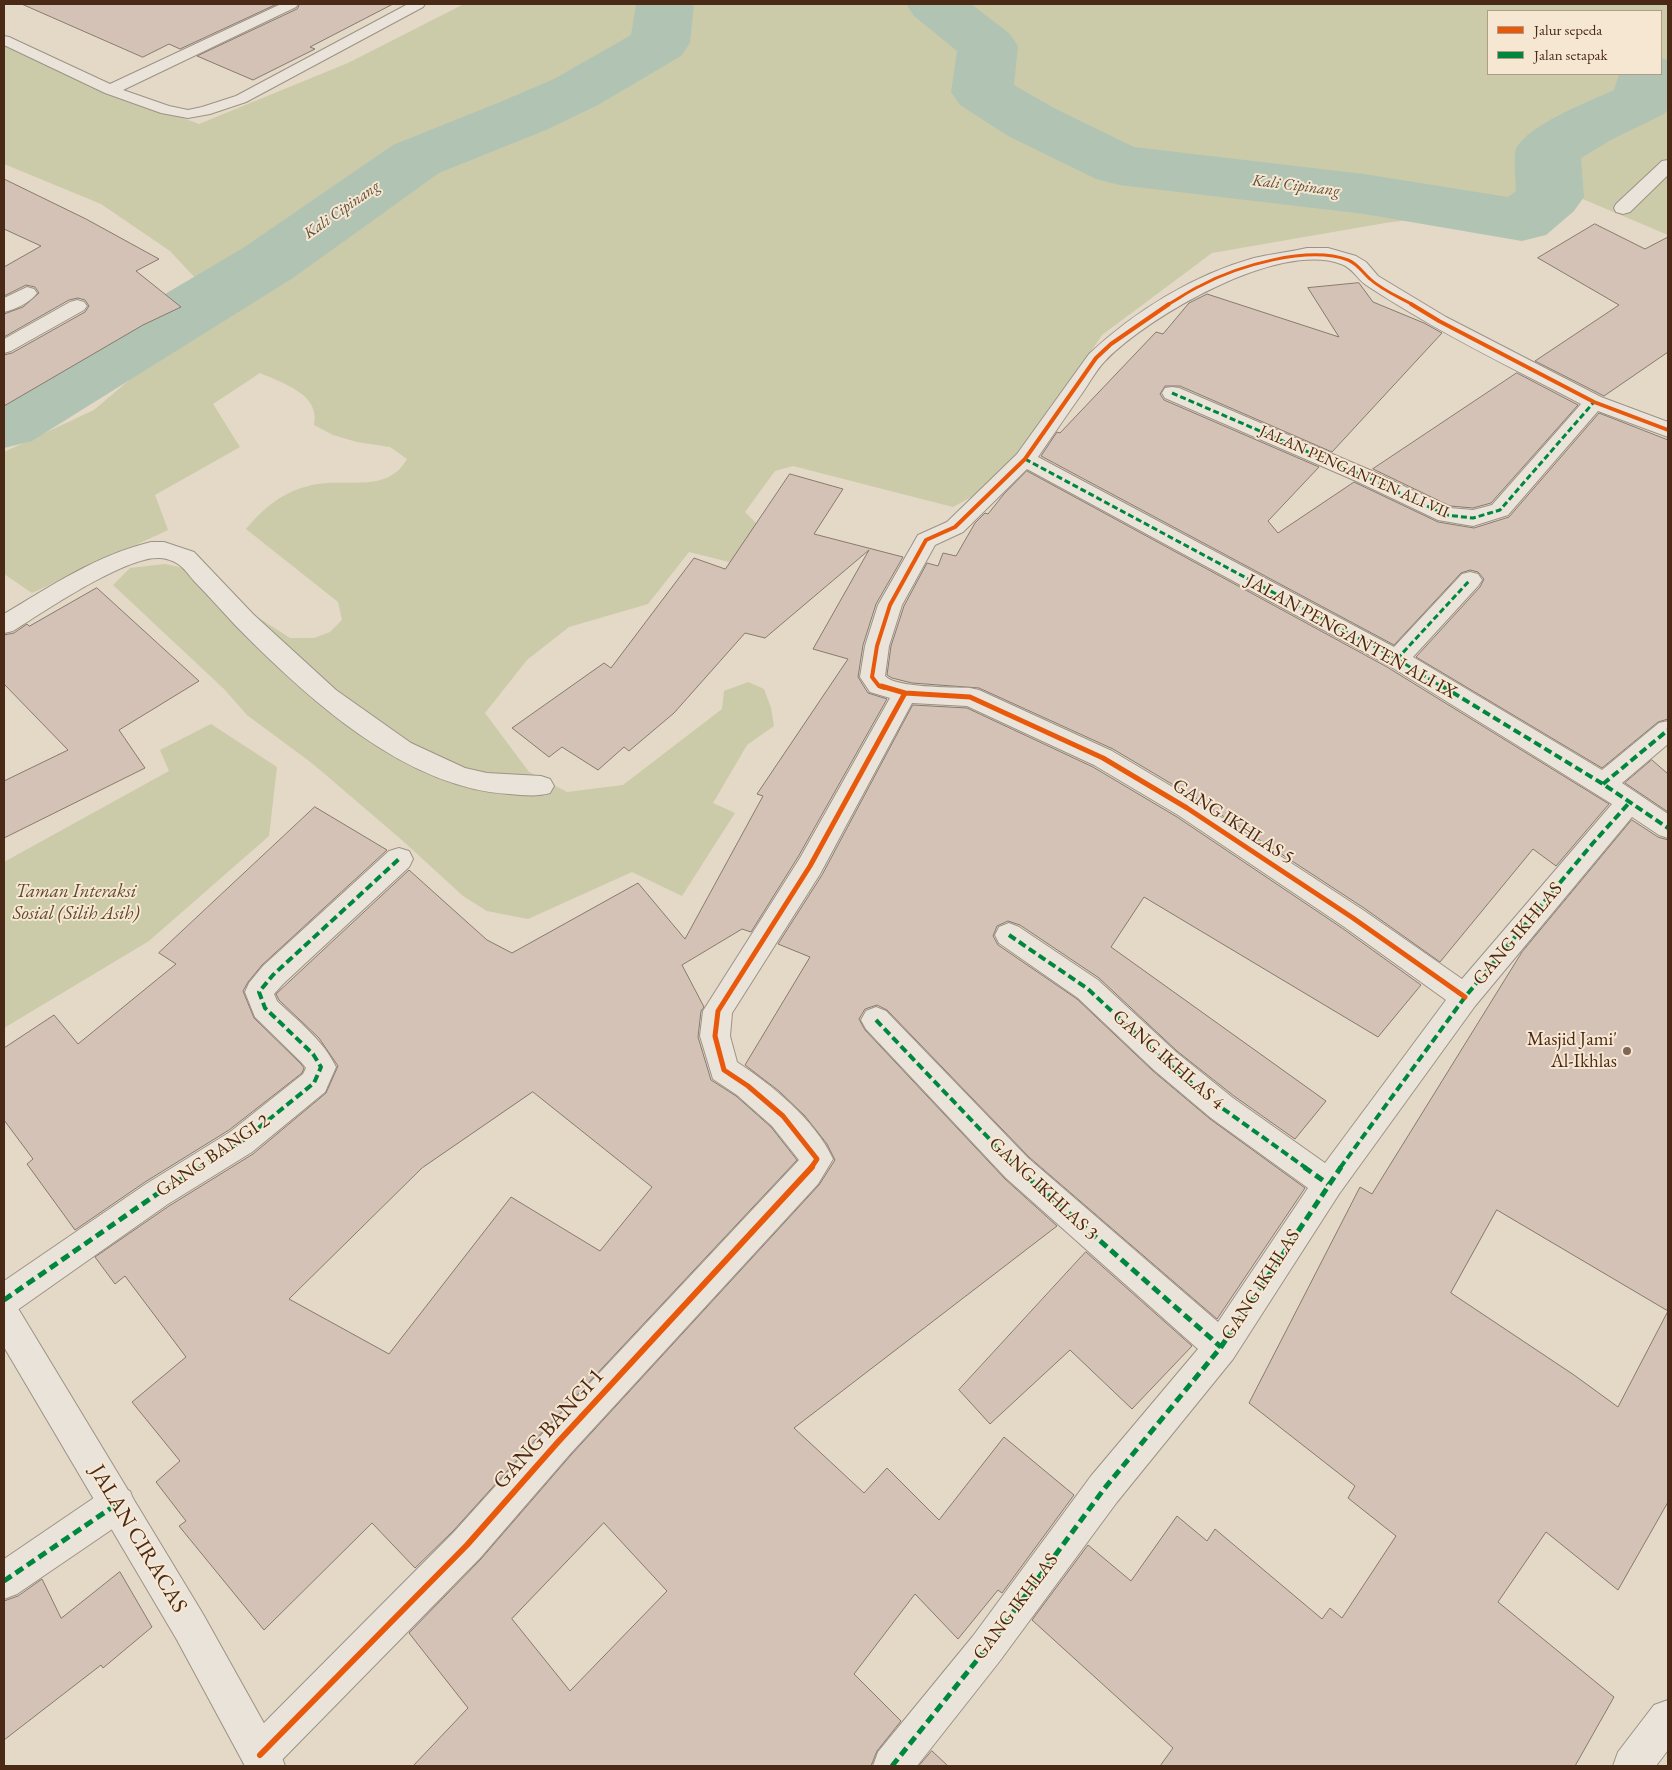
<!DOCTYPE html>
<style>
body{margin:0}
#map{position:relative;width:1672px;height:1770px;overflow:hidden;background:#e4d8c6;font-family:"EB Garamond",serif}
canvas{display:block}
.frame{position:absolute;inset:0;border:5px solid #4a2916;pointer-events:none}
.legend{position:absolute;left:1487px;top:10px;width:175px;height:65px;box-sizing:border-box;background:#f6e7d2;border:1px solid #b19b87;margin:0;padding:6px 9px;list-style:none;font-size:15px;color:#4a2916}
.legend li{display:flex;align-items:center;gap:10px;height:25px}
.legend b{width:25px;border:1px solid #b19b87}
</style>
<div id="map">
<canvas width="1672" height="1770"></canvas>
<div class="frame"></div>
<ul class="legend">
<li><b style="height:6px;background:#e8590c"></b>Jalur sepeda</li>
<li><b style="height:6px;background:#00873e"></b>Jalan setapak</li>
</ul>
</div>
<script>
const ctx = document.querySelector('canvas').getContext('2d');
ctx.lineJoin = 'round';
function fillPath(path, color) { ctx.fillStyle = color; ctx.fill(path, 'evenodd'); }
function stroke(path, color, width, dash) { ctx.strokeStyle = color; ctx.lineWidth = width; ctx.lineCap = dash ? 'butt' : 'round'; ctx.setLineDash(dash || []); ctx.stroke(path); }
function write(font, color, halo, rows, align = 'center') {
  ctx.font = font + ' "EB Garamond",serif'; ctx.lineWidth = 4; ctx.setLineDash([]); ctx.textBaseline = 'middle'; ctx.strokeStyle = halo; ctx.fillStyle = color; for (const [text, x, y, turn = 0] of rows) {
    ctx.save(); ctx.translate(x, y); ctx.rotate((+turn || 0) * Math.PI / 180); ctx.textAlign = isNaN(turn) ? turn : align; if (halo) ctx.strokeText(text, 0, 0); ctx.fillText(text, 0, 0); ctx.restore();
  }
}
fillPath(new Path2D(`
 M464,4H1668V235L1578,197L1385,223L1212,253L1102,335L1063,393L995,484L953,507L793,466L775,471L745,512L756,523L814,545L777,574L689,552L648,604L569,627L527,660L485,713L529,772L567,792L623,785L722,709L724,691L748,682L764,689L771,708L774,726L747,745L713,803L735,813L682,896L632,872L528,919L487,911L463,896L403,841L313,764L247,715L224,689L113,585L130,568L165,564L203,572L234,602L290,638H314L330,632L342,620L338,602L246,529C265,507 282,492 312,485C344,477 387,495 407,459L390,447L357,442L333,435L314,425C321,394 282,383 260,373L213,404L240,447L155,495L168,530L32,593L4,574V452L94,410L174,342L212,296L170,251L101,204L4,164V43L69,74L199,124L348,63ZM1488,11H1661V74H1488Z
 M211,724L277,767L269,836L149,941L4,1028V862L169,771L160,750Z`), '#cbcba9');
fillPath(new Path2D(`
 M636,4H694L690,43L681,56L598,105L546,130L439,173L293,278L32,441L4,448V389L243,248L393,145L500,102L554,79L631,35Z
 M906,4H971L1009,33L1018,46L1014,85L1054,108L1134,147L1364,174L1508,197L1516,191C1516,181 1513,157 1516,149C1527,125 1590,101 1614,90L1619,74H1661V58L1668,60V109L1664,114L1611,140L1581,158L1584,197L1574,211L1546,235L1522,241L1364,214L1119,185L1096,179L1008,136L960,105L951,92L957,51L914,16Z`), '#b1c4b3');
const building = new Path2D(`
 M22,4H277L180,49L169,44L143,57Z
 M300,4H393L310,47L315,49L253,80L197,56L297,9Z
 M4,179L86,219L159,259L136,271L181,307L143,325L4,406V355L12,353L85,312L89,306L85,300L78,298L69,300L4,337V314L23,307L39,293L35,287L26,285L4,296V267L41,246L4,229Z
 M1595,224L1645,249L1668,237V352L1604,396L1535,361L1619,305L1538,258Z
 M1359,283L1373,302L1424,323L1442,333L1332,452L1180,386H1165L1160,394L1164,400L1319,467L1268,521L1278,533L1354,482L1438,522L1474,528L1509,517L1599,413L1668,440V719L1658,722L1602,768L1416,657L1480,587L1484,579L1478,572L1470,570L1461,573L1394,645L1041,456L1057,432L1060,433L1156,332L1163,334L1189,303L1207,294L1339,337L1308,288Z
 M1517,373L1578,405L1491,503L1473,508L1450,506L1373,469Z
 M1027,471L1387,667L1609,804L1556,866L1533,849L1440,962L1364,908L1197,799L1113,749L979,688L912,683L892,678L887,675L891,646L904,606L927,563L938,566L943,553L956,556L975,523L985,513L988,514L1004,494Z
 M790,474L843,489L814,534L903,557L876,604L863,645L858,677L868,693L887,699L798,857L751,932L742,929L682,965L704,1007L701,1011L698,1037L711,1080L736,1096L771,1127L797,1160L545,1429L453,1531L415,1568L372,1523L264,1630L179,1526L186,1521L156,1482L180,1461L132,1402L186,1357L125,1276L115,1284L95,1257L169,1206L253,1154L326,1093L338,1066L319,1038L279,1000L276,994L409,870L487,940L512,953L638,883L685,939L763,796L757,794L848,659L813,649L869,550L765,638L745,633L674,713L629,751L624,747L598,770L562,747L549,757L512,728L604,663L611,668L694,558L725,569ZM533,1092L652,1187L600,1251L511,1197L389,1354L289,1299L422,1168Z
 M97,588L199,681L119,730L145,768L4,838V781L68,750L4,684V635L14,633L27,624L29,626Z
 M913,705L967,708L1093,767L1177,817L1342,928L1421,985L1378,1037L1144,897L1111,947L1326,1101L1295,1139L1234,1096L1177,1051L1099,978L1020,925L1008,921L997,926L993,936L998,945L1077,999L1153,1071L1210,1119L1305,1188L1217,1319L1029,1157L887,1010L877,1005L865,1009L859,1019L865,1030L1005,1179L1057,1226L794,1428L864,1493L887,1468L939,1520L1004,1437L1074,1495L1002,1593L998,1590L958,1639L915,1594L854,1674L901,1721L877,1751L871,1766H413L468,1708L409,1633L481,1559L571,1455L819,1185L835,1160L827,1144L805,1116L779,1091L745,1065L810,957L778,944L822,875ZM604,1523L667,1591L570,1691L512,1619Z
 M1652,760L1668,774V812L1625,783Z
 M315,807L387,850L262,965L248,982L243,991L254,1018L301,1064L304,1068L302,1073L229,1130L145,1182L75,1230L27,1164L33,1159L4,1120V1048L54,1015L78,1044L176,964L159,953Z
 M1632,820L1658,837L1668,840V1502L1618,1590L1546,1532L1498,1602L1614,1697L1575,1766H1160L1173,1748L1032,1620L1088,1545L1131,1581L1177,1516L1207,1541L1215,1529L1322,1619L1330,1608L1342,1618L1396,1536L1348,1498L1355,1486L1249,1403L1360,1187L1372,1194L1522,952ZM1497,1210L1668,1311L1618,1407L1574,1375L1451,1293Z
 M1086,1252L1192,1346L1132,1409L1070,1350L990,1424L959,1390Z
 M120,1572L152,1627L103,1668L101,1665L4,1740V1601L18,1596L42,1579L61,1618Z
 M932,1751L948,1766H919Z`);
fillPath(building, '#d5c2b7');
stroke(building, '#867a6f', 1);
const service = new Path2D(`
 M281,4H298L296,7L123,90L169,106L188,110L202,107L236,96L408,4H425L423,7L246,102L210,114L188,118L161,113L105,93L4,45V36L9,37L110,84Z`);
const minor = new Path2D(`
 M1668,160V175L1630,212L1623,214L1616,212L1614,208L1616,204L1662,161Z
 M1307,248H1328L1356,256L1366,262L1378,276L1446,317L1601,397L1668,422V437L1598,411L1508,515L1473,526L1438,520L1356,481L1165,398L1162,393L1165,388L1172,387L1179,388L1372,471L1450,508L1473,510L1492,505L1581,404C1524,374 1466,346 1411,313C1396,304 1381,295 1366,285C1357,279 1353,268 1341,264C1279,240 1147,317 1105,361C1096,370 1090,382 1083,392C1068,413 1053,435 1038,457L1394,647L1462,574L1470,572L1478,574L1482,580L1478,586L1413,657L1602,770L1659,723L1668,721V744L1622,783L1668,814V838L1659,835L1632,817L1475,1006L1339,1194L1233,1359L1117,1502L999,1662L917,1766H873L878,1752L973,1636L1091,1476L1198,1349L1006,1178L866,1029L861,1020L866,1011L876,1007L886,1011L1028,1158L1218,1322L1308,1188L1211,1118L1154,1070L1078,998L999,943L995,935L999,927L1009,923L1019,927L1098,980L1176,1052L1233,1098L1325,1163L1446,1000L1343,926L1178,815L1094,765L967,706L912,703L820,874L732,1013L730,1036L737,1062C772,1085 815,1120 833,1159L818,1184L570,1454L480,1558L276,1766H245L240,1755L246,1741L454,1532L546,1430L799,1160L772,1126L737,1095L713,1079L700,1036L703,1011L800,858L890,698L870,692L860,677L865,646L878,605L918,535L947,522L1017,454L1089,354C1135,311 1193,275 1254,258C1271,254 1290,252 1307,248ZM1027,469L1388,665L1612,804L1462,979L1363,910L1196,801L1112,751L979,690L970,688C952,687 895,688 885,676L889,646L902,605L935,545L963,532Z
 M27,287L34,289L37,293C31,302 14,310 4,312V298Z
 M77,300L84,302L87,306L84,310L11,351L4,353V339L70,302Z
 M151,542H164L194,552L253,614L336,690L411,743L465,768L487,773L541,776L550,779L554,786L550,793C537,797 523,795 509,794C404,788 306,697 235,625C221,610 208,595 194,581C189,575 184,568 178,564C174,561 165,558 160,558C127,555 43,612 13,631L4,633V614C51,586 97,555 151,542Z
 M399,848L409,851L413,859L409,867L283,984L274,994L277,1001C298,1021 323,1040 336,1067L325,1092L252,1152L168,1204L16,1311L4,1316V1281L146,1184L230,1132L303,1074L306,1068L302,1063L255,1017L245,992L249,983L263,966L389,851Z
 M117,1486L130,1491L135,1504L130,1517L17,1594L4,1599V1559L104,1491Z`);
const tertiary = new Path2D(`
 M4,1300L16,1305L203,1614L280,1752L285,1766H245L177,1640L4,1347Z
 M1668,1700V1750L1656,1766H1613L1618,1752L1654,1705Z`);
stroke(service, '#9d9285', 2);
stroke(minor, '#9d9285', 2);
stroke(tertiary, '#9d9285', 2);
fillPath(service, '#e9e3da');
fillPath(minor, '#e9e3da');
fillPath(tertiary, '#e9e3da');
stroke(new Path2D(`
 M1172,393L1364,476L1446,515L1473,518L1500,510L1594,402
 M1025,459L1397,659L1444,688
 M1397,659L1470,580`), '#00873e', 3, [6, 3]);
stroke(new Path2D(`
 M1442,686L1603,784L1668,828
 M1603,784L1668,730
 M1009,935L1088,989L1165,1061L1222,1108L1306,1168
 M876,1020L1017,1168
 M199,1168L241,1142L314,1083L321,1067L313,1054L265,1008L259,992L273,975L399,859
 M1340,1168L1465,997L1593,843L1629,803`), '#00873e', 4, [8, 4]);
stroke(new Path2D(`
 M1016,1167L1221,1347
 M1304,1167L1328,1184
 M4,1300L157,1194L201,1167
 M4,1581L117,1504
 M892,1766L986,1649L1104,1489L1221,1347L1341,1167`), '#00873e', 5, [9, 5]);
stroke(new Path2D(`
 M1167,305C1178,299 1189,291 1200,286C1237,266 1308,245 1348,260C1358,264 1362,272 1370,279C1382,290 1399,297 1413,305`), '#e8590c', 3);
stroke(new Path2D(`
 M1411,304L1439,321L1594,402L1668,430
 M885,688L879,686L872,677L877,646L890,605L926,540L955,527L1025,459L1096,358L1111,344L1169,304`), '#e8590c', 4);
stroke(new Path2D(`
 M881,686L905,693L970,697L1103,758L1187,808L1353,918L1465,997
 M811,1168L817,1159L783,1116L748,1086L724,1070L715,1036L718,1011L810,866L905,693`), '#e8590c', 5);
stroke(new Path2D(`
 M260,1755L467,1545L558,1442L812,1167`), '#e8590c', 6);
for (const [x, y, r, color] of [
 [1627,1051,5,"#806654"]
]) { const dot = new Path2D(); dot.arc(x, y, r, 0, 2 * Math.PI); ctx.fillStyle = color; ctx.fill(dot); stroke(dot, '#f6e7d2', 2); }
write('italic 16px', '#5e4e3b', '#f6e7d2', [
 ["Kali Cipinang",1296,186,7],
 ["Kali Cipinang",342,210,-35]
]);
write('16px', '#4a2916', '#f6e7d2', [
 ["JALAN PENGANTEN ALI VII",1354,472,24]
]);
write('19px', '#4a2916', '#f6e7d2', [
 ["JALAN PENGANTEN ALI IX",1351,637,29],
 ["GANG IKHLAS 5",1233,822,33],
 ["GANG IKHLAS",1518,934,-50],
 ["GANG IKHLAS 4",1168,1060,41],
 ["GANG BANGI 2",213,1156,-34],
 ["GANG IKHLAS 3",1043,1189,43],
 ["GANG IKHLAS",1261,1285,-57],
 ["GANG IKHLAS",1016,1607,-53]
]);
write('italic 19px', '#60472f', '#f6e7d2', [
 ["Taman Interaksi",76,892],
 ["Sosial (Silih Asih)",76,914]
]);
write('19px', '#4a2916', '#f6e7d2', [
 ["Masjid Jami'",1617,1040],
 ["Al-Ikhlas",1617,1062]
], 'right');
write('22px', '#4a2916', '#f6e7d2', [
 ["GANG BANGI 1",549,1429,-48],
 ["JALAN CIRACAS",138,1539,59]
]);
</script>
